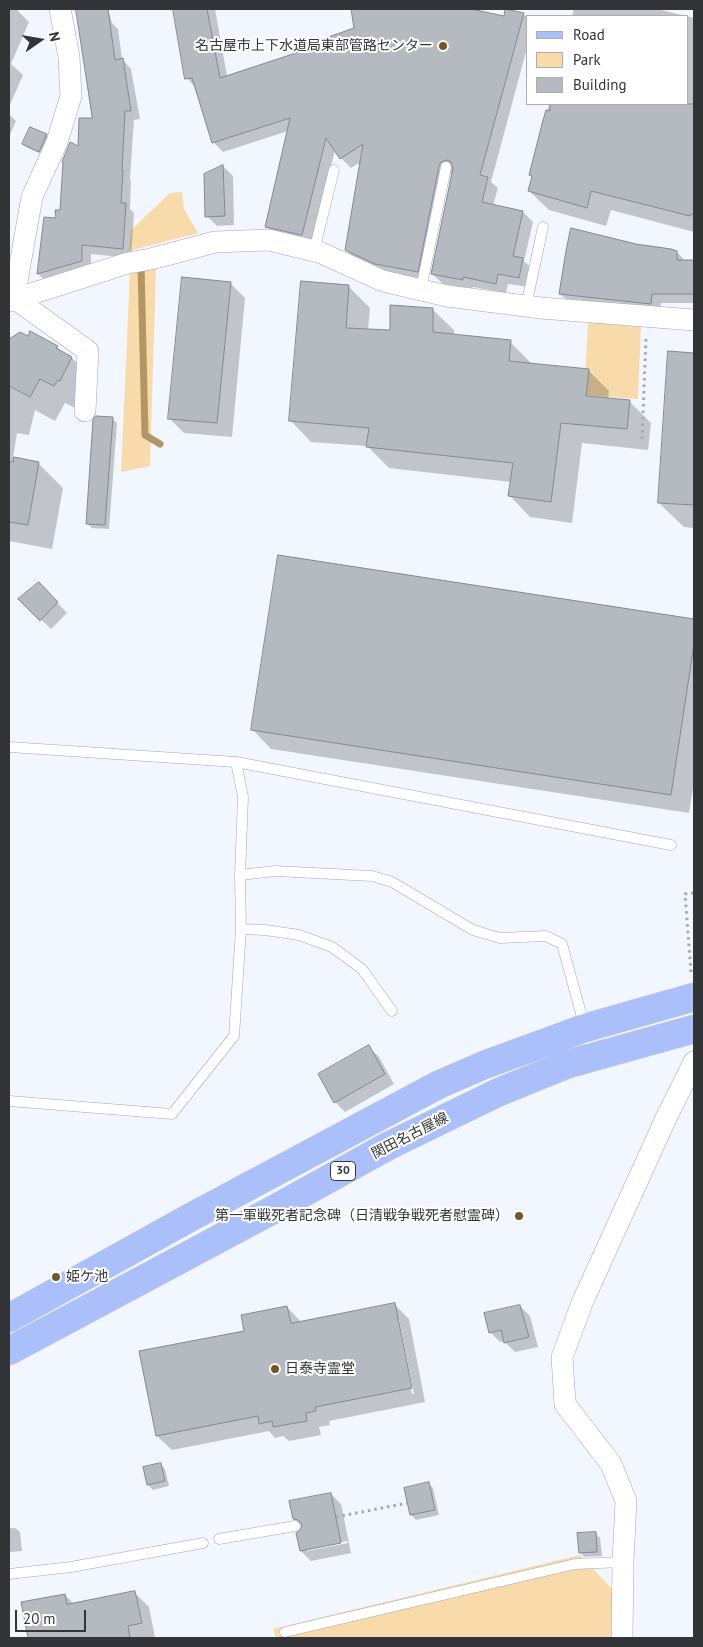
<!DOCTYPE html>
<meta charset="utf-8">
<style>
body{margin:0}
#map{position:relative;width:703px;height:1647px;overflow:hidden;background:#f2f6fe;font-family:"PT Sans",sans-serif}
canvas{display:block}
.frame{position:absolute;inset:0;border:10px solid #333437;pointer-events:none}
.legend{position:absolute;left:526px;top:15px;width:162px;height:90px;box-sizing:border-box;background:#fff;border:1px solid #adaeaf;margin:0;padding:6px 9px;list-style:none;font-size:15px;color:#333437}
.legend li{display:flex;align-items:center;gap:10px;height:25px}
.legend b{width:25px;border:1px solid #adaeaf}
.north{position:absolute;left:15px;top:15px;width:50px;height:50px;-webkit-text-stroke:4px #fff;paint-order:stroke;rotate:77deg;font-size:14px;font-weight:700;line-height:20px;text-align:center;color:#333437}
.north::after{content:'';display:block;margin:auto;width:18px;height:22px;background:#333437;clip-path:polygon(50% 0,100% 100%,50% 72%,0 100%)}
.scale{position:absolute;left:15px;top:1610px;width:71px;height:22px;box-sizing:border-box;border:2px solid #333437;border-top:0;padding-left:6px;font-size:15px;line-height:18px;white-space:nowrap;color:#333437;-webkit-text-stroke:4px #fff;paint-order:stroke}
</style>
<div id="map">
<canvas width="703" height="1647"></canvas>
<div class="frame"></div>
<ul class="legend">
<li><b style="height:6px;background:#abbffb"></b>Road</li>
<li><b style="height:14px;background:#f9dbab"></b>Park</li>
<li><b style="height:14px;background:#b5b9c0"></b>Building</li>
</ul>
<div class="north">N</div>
<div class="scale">20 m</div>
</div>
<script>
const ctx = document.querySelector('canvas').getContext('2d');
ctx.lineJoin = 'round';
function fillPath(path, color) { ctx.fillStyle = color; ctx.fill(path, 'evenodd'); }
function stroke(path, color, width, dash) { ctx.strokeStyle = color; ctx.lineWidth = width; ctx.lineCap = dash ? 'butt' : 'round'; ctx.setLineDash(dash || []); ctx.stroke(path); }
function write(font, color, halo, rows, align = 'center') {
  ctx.font = font + ' "PT Sans","Noto Sans JP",sans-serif'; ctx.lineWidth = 4; ctx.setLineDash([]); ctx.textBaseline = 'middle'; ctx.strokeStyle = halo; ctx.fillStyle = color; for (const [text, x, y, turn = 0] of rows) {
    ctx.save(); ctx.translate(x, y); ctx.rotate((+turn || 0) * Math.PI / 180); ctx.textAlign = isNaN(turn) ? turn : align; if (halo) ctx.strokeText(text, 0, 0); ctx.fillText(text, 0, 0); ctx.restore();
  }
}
fillPath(new Path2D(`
 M182,192L184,209L198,233L129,251L131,230L170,193Z
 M156,267L150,466L121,472L130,272Z
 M588,322L641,327L638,399L584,395Z
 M580,1555L616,1593L615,1638H276L273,1629Z`), '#f9dbab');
fillPath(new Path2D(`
 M9,9H19L18,11L29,22L11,64L23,75L9,107Z
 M77,9H108L112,23L118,29L122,59L131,69L140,119L134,120L130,179L131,180L130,209L134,213L131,258L91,254V269L47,282L38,274L45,218L57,219L61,212L80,147L93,120Z
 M174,9H215L227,76L307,51L355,29L353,9H472L473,10L505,18L507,9L523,14L527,17V48L491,182L498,188L493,206L523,212L533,222L524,261L532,269L529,287L508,284L506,293L473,287L472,289L443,284L432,274L454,170L449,176L427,281L387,273L356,260L346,250L361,162L351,168L341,158L335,150L312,244L277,237L267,227L288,131L223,152L213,142L196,88L187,78Z
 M574,9H657L686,16H572Z
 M687,16L694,18V232L611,210L606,226L549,210L529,191L533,177L530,175L549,104H687Z
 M9,114L16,121L9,137Z
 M46,135L50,139L44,155L28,148L23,144Z
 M223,166L233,176L234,225L217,226L207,216Z
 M636,245L677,252L685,261H694V303H661L660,313L570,303L560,294Z
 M230,283L245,298L232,437L184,433L169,418Z
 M349,287L370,308L368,330L392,332L432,309L454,330V336L510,342L532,364L588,370L609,391L608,399L629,401L651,423L648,450L582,443L572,523L530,517L509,495L511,482L389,468L367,446L311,442L290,420Z
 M20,333L57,347L64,354L72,358L96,383L79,410L65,403L55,421L35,410L29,435L17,433L13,458L38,463L63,488L52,549L9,541V341Z
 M669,352L694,354V528L684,527L659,503Z
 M112,418L117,423L109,529L92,528L87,523Z
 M279,556L694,620V782L689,813L271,749L253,730Z
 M49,594L67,613L51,629L20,599Z
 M369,1047L379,1057L394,1084L345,1112L335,1102Z
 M394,1304L409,1319L425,1402L329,1421L330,1425L319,1427L321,1435L289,1441L283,1436L275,1438L269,1431L172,1450L157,1436L245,1332L287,1307L301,1322ZM397,1319H399L414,1394H412Z
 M520,1306L530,1316L538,1347L515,1352L504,1341L500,1342L490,1332Z
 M160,1464L165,1469L169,1486L153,1490L148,1485L144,1468Z
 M429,1484L433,1488L439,1515L416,1520L411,1515L405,1489Z
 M331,1494L341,1504L351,1553L311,1561L301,1551L303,1527L294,1519ZM347,1541L348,1543L307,1551V1549Z
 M9,1528H15L20,1532L22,1551L9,1552Z
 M596,1534L600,1538L602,1556L584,1557L580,1552Z
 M134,1592L149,1607L155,1638H29L23,1603L65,1595L74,1604Z`), '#0003');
stroke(new Path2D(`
 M141,264L145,435L160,444`), '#b39665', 7);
const building = new Path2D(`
 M76,9H108L115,60L123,58L131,111H125L122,170H123L121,203H126L123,249L82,245V261L37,274L44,217L56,218L55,210H60L63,162H62L70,142L78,146L79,118H92Z
 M173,9H207L220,78L305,50L303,46L354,28L351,9H471L504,16L505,9L524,13L480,175L488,177L482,202L523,211L513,256L523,258L519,278L498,274L496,284L463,277V280L431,274L453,168L451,162L447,160L441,162L439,166L418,272L375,264L345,250L363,144L340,159L326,138L302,235L265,227L290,118L212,143L192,78L185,79Z
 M551,104H694V215L690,214V216L591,191L587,208L528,191L532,176L529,175L542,124L546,110L549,111Z
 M30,127L47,134L39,152L22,144Z
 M223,165L225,216L205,217L204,174Z
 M571,228L636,244L671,249L677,251V260H694V294H652L651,304L559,294L566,251Z
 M182,277L231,282L217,423L168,419Z
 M301,281L349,285L346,328L390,330V305L433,308V332L511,340L509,361L589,369L586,396L630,400L627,429L561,423L551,502L508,496L513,463L366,447L369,428L289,421Z
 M30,331L58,346L56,348L72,357L60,381L58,380L54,386L40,379L30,397L9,386V339L20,332L28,336Z
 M668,351L694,353V505L658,503Z
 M96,416L113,417L105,525L86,524L93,420Z
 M14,457L39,462L28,525L9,522V461L13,462Z
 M278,555L694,619V644L671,795L251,730Z
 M39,582L58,602L40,621L18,599Z
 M369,1045L385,1074L334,1103L318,1074Z
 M395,1303L412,1388L315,1407L316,1411L306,1413L307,1421L273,1427L272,1421L259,1424L258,1416L156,1436L139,1351L244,1331L241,1315L287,1306L291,1323Z
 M520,1305L529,1337L504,1343L501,1330L489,1333L484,1313Z
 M161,1463L165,1481L147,1485L143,1467Z
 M429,1482L435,1510L410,1515L404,1488Z
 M331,1493L341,1543L300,1551L296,1533L301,1529L302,1524L298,1520L293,1519L289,1501Z
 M596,1532L597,1552L579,1553L577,1533Z
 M135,1591L142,1623L128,1626L130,1638H28L21,1602L65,1594L67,1604Z`);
fillPath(building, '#b5b9c0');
stroke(building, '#858890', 1);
const lane = new Path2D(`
 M314,251L334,170
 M421,289L446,167
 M526,306L543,227
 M9,747L236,762L243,797L240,875L241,929L234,1036L172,1114L9,1101
 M236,762L671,845
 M240,875L275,871L372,876L392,882L473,930L500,938L546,936L562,944L585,1028
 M241,929L265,930L299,935L332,947L362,969L392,1011
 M219,1539L295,1526
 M9,1574L71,1567L203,1543
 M285,1632L575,1564L623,1562`);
const street = new Path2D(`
 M60,9L69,57L71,96L57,142L32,197L14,298L88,351L85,411
 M9,301L128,263L151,259L215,242L269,240L319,252L383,281L447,296L541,308L694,320
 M622,1638L623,1562L626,1501L611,1464L565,1404L562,1357L582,1303L667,1116L694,1062`);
const primary = new Path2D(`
 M9,1318L193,1216L438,1085L484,1065L585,1028L694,997
 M9,1351L267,1213L388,1146L499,1092L568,1064L694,1029`);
stroke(lane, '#a4a7af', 11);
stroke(street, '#a4a7af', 22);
stroke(primary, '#d2d2d3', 29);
stroke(new Path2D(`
 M642,439L646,339
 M691,972L685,894L694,893
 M336,1517L407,1503`), '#a6a9af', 3, [2.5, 4]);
stroke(lane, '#fff', 10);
stroke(street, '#fff', 21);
stroke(primary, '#abbffb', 28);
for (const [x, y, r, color] of [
 [443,46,5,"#725729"],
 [519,1216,5,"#725729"],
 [56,1277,5,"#725729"],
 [275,1369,5,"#725729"]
]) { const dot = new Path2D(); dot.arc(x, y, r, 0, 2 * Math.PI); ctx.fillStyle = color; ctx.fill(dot); stroke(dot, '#fff', 2); }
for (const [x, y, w] of [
 [343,1171,25]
]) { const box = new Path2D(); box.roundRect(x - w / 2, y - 9.5, w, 19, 4); ctx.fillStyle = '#fff'; ctx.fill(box); stroke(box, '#333437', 1); }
write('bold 12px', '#333437', null, [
 ["30",343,1171]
]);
write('14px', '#333437', '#fff', [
 ["名古屋市上下水道局東部管路センター",433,46],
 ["第一軍戦死者記念碑（日清戦争戦死者慰霊碑）",509,1216],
 ["姫ケ池",66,1277,"left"],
 ["日泰寺霊堂",285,1369,"left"]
], 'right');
write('14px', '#333437', '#fff', [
 ["関田名古屋線",410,1136,-27]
]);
</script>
